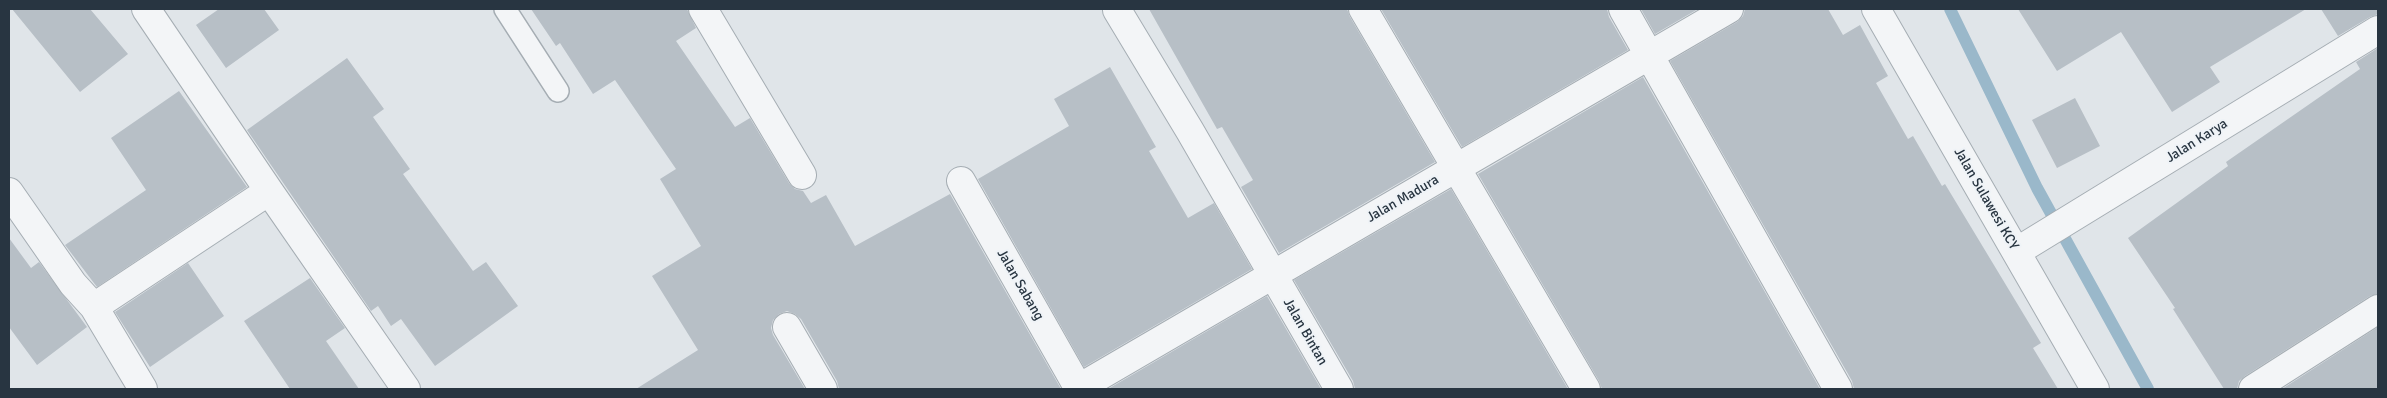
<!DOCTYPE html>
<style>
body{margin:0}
#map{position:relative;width:2387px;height:398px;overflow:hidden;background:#e0e5e9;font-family:Signika,sans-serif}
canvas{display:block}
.frame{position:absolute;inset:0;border:10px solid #283541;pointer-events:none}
</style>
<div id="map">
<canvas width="2387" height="398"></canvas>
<div class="frame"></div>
</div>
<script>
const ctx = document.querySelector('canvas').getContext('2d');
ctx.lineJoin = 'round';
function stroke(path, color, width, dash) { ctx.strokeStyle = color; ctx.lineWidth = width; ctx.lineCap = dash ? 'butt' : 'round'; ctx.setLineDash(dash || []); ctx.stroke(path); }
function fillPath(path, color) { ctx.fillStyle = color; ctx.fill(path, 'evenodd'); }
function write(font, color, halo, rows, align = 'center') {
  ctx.font = font + ' Signika,sans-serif'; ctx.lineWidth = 4; ctx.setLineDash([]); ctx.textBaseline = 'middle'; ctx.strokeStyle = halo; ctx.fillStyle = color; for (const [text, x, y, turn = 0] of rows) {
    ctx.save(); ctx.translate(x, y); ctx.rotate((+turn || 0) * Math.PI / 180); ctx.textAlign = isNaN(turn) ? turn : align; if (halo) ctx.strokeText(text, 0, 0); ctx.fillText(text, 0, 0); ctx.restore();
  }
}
stroke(new Path2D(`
 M1950,9L2037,188L2148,389`), '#9ab8ca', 12);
fillPath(new Path2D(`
 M12,9H90L128,54L80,92Z
 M219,9H264L279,30L226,68L196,25Z
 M531,9H687L696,28L676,41L735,127L750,118L789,183L795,189L803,191L811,203L826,195L855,246L950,194L1061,389H839L837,381L801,319L795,314L787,311L779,314L773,320L771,328L773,335L805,389H636L698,350L652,276L701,246L660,179L676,169L615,80L593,94L560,43L556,46Z
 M1149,9H1347L1350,17L1435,162L1279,253L1241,187L1253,180L1222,127L1217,129Z
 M1381,9H1607L1609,17L1628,50L1462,147Z
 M1641,9H1698L1655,34Z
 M1745,9H1828L1843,35L1860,25L1888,76L1876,83L1908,139L1913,136L1942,186L1945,184L2041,343L2033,348L2058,389H1854L1852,381L1670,61L1737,22L1743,16Z
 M2018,9H2306L2210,67L2220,82L2172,112L2121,32L2057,71Z
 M2321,9H2378V14L2370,17L2338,36Z
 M2378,48V294L2370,296L2245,376L2239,381L2237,389H2224L2173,309L2175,308L2128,238L2228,166L2226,162L2360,69L2356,62Z
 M347,58L384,109L373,117L410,169L403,174L473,271L486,262L518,306L435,366L401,319L391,326L378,306L371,311L247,130Z
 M1110,67L1156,147L1149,151L1188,218L1214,203L1252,269L1084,367L978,179L1069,126L1054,99Z
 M1643,77L1820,389H1602L1599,381L1478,174Z
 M179,91L247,187L97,287L65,245L146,190L111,138Z
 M2075,98L2100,146L2057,168L2032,120Z
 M1451,189L1568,389H1355L1353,381L1294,280Z
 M9,238L31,268L39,262L87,327L37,365L9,327Z
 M188,263L224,316L150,367L115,312Z
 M310,278L345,328L326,341L359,389H290L244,321Z
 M1267,296L1321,389H1108Z
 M2378,327V389H2282Z`), '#b7bfc6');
const service = new Path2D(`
 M505,9L558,91`);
const minor = new Path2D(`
 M146,9L269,191L406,389
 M703,9L802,175
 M1363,9L1586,389
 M1623,9L1838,389
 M1876,9L2095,389
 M1117,10L1190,131L1339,389
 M961,181L1079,389
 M9,192L73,284L94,307L143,389
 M2016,252L2378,30
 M94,307L269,191
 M787,327L823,389
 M1077,389L1729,9
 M2253,389L2378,309`);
stroke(service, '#a5adb3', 24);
stroke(minor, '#a5adb3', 30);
stroke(service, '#f3f5f7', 21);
stroke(minor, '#f3f5f7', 28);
write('14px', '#283541', '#eff3f7', [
 ["Jalan Karya",2197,141,-32],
 ["Jalan Madura",1403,199,-30],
 ["Jalan Sulawesi KCY",1986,199,60],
 ["Jalan Sabang",1020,285,60],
 ["Jalan Bintan",1305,332,60]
]);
</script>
